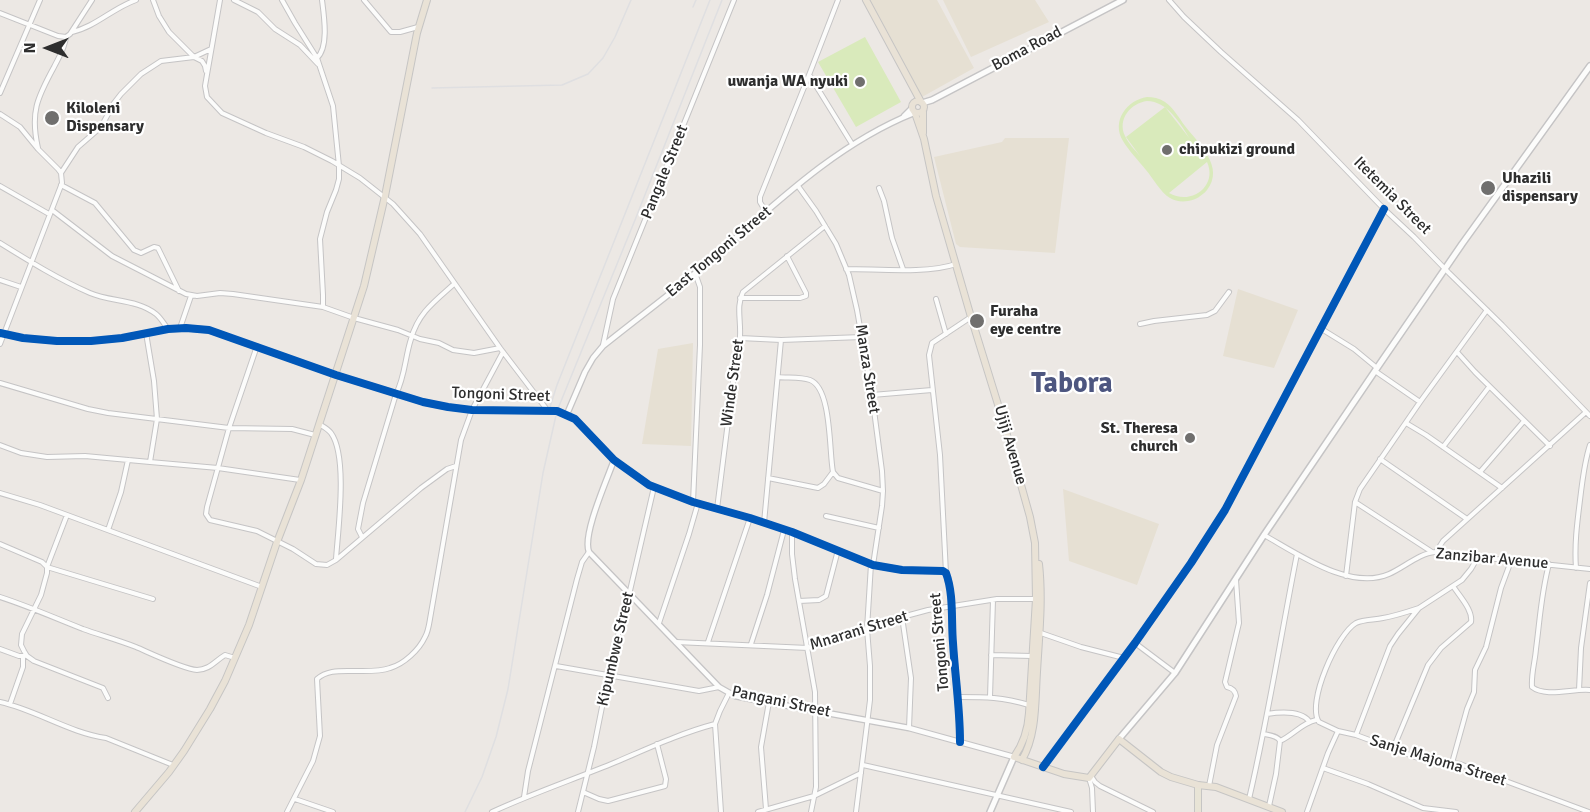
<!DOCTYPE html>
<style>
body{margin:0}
#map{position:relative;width:1590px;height:812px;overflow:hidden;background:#ece8e4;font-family:Signika,sans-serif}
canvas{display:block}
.north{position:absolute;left:18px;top:18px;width:60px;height:60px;-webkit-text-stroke:4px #fff;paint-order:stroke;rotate:270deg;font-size:16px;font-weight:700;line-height:24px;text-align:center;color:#2e2e2e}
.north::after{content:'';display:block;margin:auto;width:21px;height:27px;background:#2e2e2e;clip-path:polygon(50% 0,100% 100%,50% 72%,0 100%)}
</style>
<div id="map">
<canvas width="1590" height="812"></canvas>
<div class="north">N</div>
</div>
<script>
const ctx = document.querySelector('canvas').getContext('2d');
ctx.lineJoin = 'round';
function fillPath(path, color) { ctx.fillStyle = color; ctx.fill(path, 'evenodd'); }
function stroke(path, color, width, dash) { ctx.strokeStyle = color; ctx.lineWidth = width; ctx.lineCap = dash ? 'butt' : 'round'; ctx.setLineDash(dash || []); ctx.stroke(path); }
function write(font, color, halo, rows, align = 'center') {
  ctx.font = font + ' Signika,sans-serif'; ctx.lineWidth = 4.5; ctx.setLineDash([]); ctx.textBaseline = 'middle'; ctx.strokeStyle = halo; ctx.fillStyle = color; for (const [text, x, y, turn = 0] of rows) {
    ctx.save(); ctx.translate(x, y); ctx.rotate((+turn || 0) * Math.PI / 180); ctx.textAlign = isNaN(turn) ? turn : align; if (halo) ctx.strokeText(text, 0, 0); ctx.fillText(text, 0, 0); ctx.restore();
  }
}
fillPath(new Path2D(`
 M869,0H937L974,68L922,97Z
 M943,0H1035L1049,22L971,57Z
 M1005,138H1069L1055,253L960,247L956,244L934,157L1002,142Z
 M1238,289L1298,310L1274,368L1223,356Z
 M693,343L691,446L642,444L658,349Z
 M1063,489L1159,524L1137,585L1069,561Z`), '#e6e0d3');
fillPath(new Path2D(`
 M865,37L901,102L856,127L818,62Z
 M1147,97C1153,97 1159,98 1165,102C1173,107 1179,118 1185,126C1199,144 1225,167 1207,190C1202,196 1195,200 1188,201C1181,202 1175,201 1170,198C1160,192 1153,178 1146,170C1138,160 1129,151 1123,141C1111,121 1127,100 1147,97ZM1147,101C1167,101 1180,123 1190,139L1165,107L1126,137L1140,156C1135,150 1128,143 1125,136C1117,119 1131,103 1147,101ZM1207,162C1218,186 1191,206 1169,193Z`), '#d9eabb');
const minor = new Path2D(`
 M153,0L159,16L169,32L194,57L202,61L205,66L206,71
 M220,0L205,86L207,97L222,113L266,133L304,147L332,161L360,178L393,204L420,234L500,348L548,411
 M234,0L258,12L275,29L300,45L318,64
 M282,0L295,23L317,58L333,106L339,166V179L336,190L327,212L320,239L323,295V307
 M364,0L391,32H400L418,27
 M1169,0L1184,17L1221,52L1298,120L1384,209L1414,237L1449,273L1502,325L1590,416
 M0,13L58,36L66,37L70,34L92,0
 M72,32C95,27 113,8 136,0
 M317,58C329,47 324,16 322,0
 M810,76L852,144
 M0,93L40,0
 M0,114L20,127L38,149L58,169L61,173L62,183L0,344
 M38,148C30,113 37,98 54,67C59,57 65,48 66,37
 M61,173L78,147L101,127L114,103L121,94L141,74L161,61L194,57L211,49
 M61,185L95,203L134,250L141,253L154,247L158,248L179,291
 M0,186L49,214
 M798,186L816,211L836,244L849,275L857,310L872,395L882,471L883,491L882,506L873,565
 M879,188L884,201L892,238L903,269
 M52,210L112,256L186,294L197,296L220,293L233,294L323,307L354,318L398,330L420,339L439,343L453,350L474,353L500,348
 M766,212L760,202V197L809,75L838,0
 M0,243C29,261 58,279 90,293C111,302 137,299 156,314C161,318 164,324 168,329
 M846,269C878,269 927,274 956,264
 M0,280L21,287
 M740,298H800L806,296V293L787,256
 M936,299L946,334
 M1140,324L1154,321L1207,315L1215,311L1229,292
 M180,328L191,296
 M1320,328L1354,349L1377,368
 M146,333L154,381L157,419L150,462
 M740,338L781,340L862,337
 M603,345L613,299L734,0
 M257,346L229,428L207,507L206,514L210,520L257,531L293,549L316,564L327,565L336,560L421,488L447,469L456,466
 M1457,352L1475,372L1550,446
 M1375,371L1420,402
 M778,377C788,378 801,377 810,380C832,388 829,453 833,472L838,478L883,491
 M0,383L88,409L108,413L229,428L292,429L315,435
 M872,395L932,390
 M1406,423L1426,435L1502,488
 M319,424C324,427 328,429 331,433C348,456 338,530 336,559
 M0,445L21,453L47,457L85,456L150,462L218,468L300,480
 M1443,447L1489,387
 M1380,459L1467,519
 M1480,472L1524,421
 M768,478L818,488L824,484L833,472
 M0,493L40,505L262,587
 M693,502L700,345V287L695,273
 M1355,502L1432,552
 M717,509L737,350C738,345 740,340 740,336C741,320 736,306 743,292L825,226
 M67,515L47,567V573L41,595L22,634L21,645L24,651L27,656L34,661L103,688L108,698
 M826,516L879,528
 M764,523L781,340
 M108,530L121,492L128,460
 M792,532V554L795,579L815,692L816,787L811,812
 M1264,535C1298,554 1350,591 1389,574C1403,568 1420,553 1435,552C1442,551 1450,554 1458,555L1590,569
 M362,537L358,529L363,503L396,394C405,377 405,357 411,339C418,313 435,301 454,284
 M0,544L42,562L47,567L153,599
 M1436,552L1443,541L1586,412
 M1549,564C1541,594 1540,619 1536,649C1535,662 1531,674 1532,687C1546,698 1574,688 1590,690
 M1576,568C1574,542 1578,517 1581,492C1583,476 1585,460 1590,445
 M946,573L940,455L929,355L932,343L971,317
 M1346,576L1355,502L1360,489L1420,402L1487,310
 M0,597C28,606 55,618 83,629C100,635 118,640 136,647C150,653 183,669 197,670C209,670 215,661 225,655L235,658
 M799,601L819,600L826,596L838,550
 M1419,608C1407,612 1395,616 1383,618C1374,620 1364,619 1356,623C1337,634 1306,703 1319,722L1338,731L1356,735L1418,758L1460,764L1589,812
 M902,617L911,678L909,728
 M659,623L689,534L698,503
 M1038,632L1081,647L1124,658
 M676,642L808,648L844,638L902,617L928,610L997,599H1037
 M708,642L750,518
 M1135,643L1175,673
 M751,644L767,595L784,530
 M0,649L19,656H25
 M991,655L1032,656
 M556,666L699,691L719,687
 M1579,690L1581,648L1590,583
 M958,697C986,697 1002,697 1029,705
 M990,697L993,600
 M0,702C36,710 70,733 106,738L173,765
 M10,704L23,667V656
 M1267,714C1280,712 1300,710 1309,721
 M1264,734C1269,735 1278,736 1280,741L1276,774L1269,806
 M1356,735L1385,659L1390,646L1398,634L1419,608L1462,580L1471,569L1478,557
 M1280,741C1293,735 1302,723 1316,720
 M1393,749L1428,665L1441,648L1471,622C1473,610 1460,597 1453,586
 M1452,763L1467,709L1474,692L1475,670L1486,647L1501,588L1511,561
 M863,765L1071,812
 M1043,767L1135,643L1191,563L1225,510L1384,209
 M1323,768L1368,784L1423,808L1456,812
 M1091,776L1095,782L1100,786L1153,812
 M1089,778L1092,788L1093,812
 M1209,786L1217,745L1236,696C1235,690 1232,688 1227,687L1225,682L1239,623L1236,580
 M583,792L599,799L608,801L665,786L666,779L657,744
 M524,797L528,771L577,579L582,562L589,552
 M295,799L333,812
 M1249,799C1268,718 1281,635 1297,554
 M766,809L761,747L769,702
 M287,812L313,761L320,736L317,679C327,670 340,671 353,671C365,671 379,672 390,668C404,664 419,650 425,637C428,632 429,625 430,619L461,440L472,410L503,352
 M492,812C533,793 575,779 616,762C649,748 681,733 715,724
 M578,812L594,747L612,657L629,595L654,487
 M721,812L715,724L720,711L729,693
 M758,812L814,796L861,773
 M856,812L870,700V666L867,629L871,564
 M1307,812L1328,753L1338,731`);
const tertiary = new Path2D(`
 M904,116L912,108
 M0,333L23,338L57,341H91L122,338L168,329L186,328L209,330L336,375L423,402L448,407L472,410L557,411L575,419L614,460L649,485L693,502L750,518L792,532L873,565L902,570L943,571L946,573C954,595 951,620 953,643C955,676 960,708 960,742
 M567,414L585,372L593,358L603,346C639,317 676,290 711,260C774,205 836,144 914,113
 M614,460C607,480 582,535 589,552L719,687L735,696L745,698L909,728L1014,757`);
const secondary = new Path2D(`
 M922,103L932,100L1123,0
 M1119,739L1175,673L1264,535L1377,368L1462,244L1590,66
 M990,812L1014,757`);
const primary = new Path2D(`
 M1198,785V812`);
const trunk = new Path2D(`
 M866,0L921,102
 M912 107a6 6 0 1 1 12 0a6 6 0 1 1-12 0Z
 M923,112V133
 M915,113L924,139L936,196L971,317L1004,424L1030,517L1035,543L1036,599L1029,713C1028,729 1024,743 1014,757L1064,774L1089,778L1119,739L1161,772L1171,777L1198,785L1216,787L1282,812
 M1022,760C1037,734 1035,701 1037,672C1039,636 1043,600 1039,564
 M135,812L169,772L184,751L210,709L225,681L249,625L277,542L301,480L364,286L385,196L417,33L427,0`);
stroke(minor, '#c5c4c5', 6);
stroke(tertiary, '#c5c4c5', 7);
stroke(secondary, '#c5c4c5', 8);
stroke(primary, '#c6c5c4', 8);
stroke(trunk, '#c6c5c4', 8);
stroke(minor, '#fcfcfb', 4);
stroke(tertiary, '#fcfcfb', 4.5);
stroke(secondary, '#fcfcfb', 5);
stroke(primary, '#e8e4d6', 6);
stroke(trunk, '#e9e2d6', 6);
stroke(new Path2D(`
 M693,7L696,0
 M432,88L562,85L588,74L603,58L615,37L631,0
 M550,407L557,385L710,0
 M465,812L482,777L496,737L508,689L543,473L557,411L635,220L722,0`), '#dfdfe1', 1.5);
stroke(new Path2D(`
 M0,333L23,338L57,341H91L122,338L168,329L186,328L209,330L336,375L423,402L448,407L472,410L557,411L575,419L614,460L649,485L693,502L750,518L792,532L873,565L902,570L943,571L946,573C954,595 951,620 953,643C955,676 960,708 960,742
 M1043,767L1135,643L1191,563L1225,510L1384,209`), '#0057b8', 8);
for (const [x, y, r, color] of [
 [860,82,6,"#706f6e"],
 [52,118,8,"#706f6e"],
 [1167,150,6,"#706f6e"],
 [1488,188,8,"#706f6e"],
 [977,321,8,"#706f6e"],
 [1190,438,6,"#706f6e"]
]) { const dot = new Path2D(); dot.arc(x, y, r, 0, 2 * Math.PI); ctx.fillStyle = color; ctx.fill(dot); stroke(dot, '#fff', 2); }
write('16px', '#2e2e2e', '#fff', [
 ["Boma Road",1027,49,-28],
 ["Pangale Street",665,172,-68],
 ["Itetemia Street",1392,196,45],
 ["East Tongoni Street",719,252,-40],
 ["Manza Street",867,369,81],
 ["Winde Street",733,383,-82],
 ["Tongoni Street",501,395,2],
 ["Ujiji Avenue",1010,445,74],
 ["Zanzibar Avenue",1492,559,5],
 ["Mnarani Street",859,631,-17],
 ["Tongoni Street",940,642,-95],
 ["Kipumbwe Street",616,649,-77],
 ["Pangani Street",781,702,12],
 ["Sanje Majoma Street",1438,761,17]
]);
write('bold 16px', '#2e2e2e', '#fff', [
 ["uwanja WA nyuki",848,82,"right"],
 ["Kiloleni",66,109],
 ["Dispensary",66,127],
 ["chipukizi ground",1179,150],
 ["Uhazili",1502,179],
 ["dispensary",1502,197],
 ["Furaha",990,312],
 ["eye centre",990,330],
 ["St. Theresa",1178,429,"right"],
 ["church",1178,447,"right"]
], 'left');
write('bold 28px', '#4d5680', '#fff', [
 ["Tabora",1072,385]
]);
</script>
